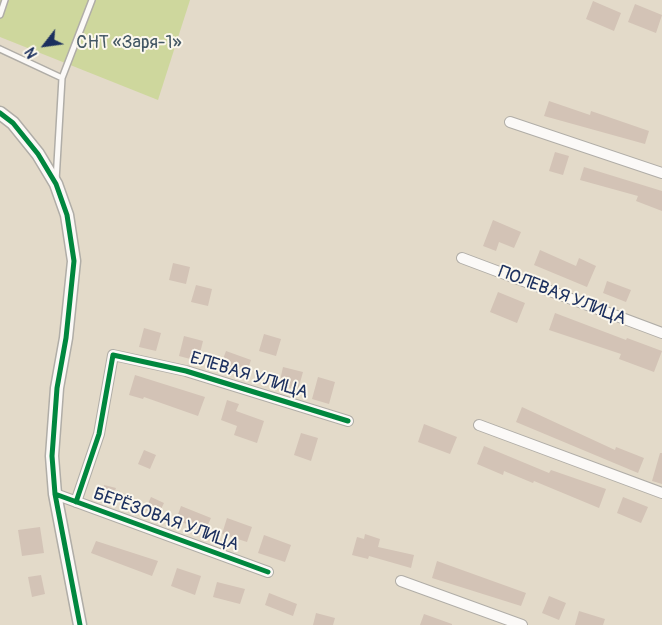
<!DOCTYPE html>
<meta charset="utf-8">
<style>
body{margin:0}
#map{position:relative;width:662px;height:625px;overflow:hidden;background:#e3dac9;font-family:Pangolin,sans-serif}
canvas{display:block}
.north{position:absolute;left:20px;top:20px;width:50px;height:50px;-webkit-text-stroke:4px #fbf7ec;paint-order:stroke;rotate:240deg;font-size:14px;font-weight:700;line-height:20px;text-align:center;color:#1b2f5e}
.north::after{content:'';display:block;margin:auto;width:18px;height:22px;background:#1b2f5e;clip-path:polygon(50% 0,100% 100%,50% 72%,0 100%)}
</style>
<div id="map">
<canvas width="662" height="625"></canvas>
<div class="north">N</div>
</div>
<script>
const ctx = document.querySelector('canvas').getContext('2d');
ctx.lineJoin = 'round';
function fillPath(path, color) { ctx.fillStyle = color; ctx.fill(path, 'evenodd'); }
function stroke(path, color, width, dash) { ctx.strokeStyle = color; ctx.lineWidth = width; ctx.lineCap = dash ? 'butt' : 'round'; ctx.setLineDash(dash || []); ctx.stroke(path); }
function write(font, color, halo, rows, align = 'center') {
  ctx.font = font + ' Pangolin,sans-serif'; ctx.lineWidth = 4; ctx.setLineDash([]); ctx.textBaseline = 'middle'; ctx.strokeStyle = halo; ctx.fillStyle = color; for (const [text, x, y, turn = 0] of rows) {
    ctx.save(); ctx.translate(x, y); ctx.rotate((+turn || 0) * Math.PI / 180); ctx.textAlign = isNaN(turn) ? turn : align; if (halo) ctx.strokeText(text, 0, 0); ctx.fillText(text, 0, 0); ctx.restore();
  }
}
fillPath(new Path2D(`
 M0,0H190L158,100L0,37Z`), '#ced79d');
fillPath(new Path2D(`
 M593,1L621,13L614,31L586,19Z
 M635,4L662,15L656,33L628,22Z
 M549,101L590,115L591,111L649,131L645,144L544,116Z
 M555,152L569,156L563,175L549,171Z
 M584,167L662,191V211L636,201L638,196L580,180Z
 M493,220L521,232L514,248L499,242L496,251L483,246Z
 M540,250L576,266L579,258L596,266L587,287L534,265Z
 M173,263L190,267L186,284L169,280Z
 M607,281L631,290L626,302L603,293Z
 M196,285L212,289L208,306L191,302Z
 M498,292L525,303L517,323L490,312Z
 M555,313L626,340L627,338L662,351L654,372L619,359L621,354L549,330Z
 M144,328L161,333L156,351L139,347Z
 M264,334L281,339L276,356L259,351Z
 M184,336L203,341L198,361L179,356Z
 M226,351L251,360L246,375L220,367Z
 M283,367L303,372L298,390L279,385Z
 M135,375L205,397L198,416L144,397L143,399L129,395Z
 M318,377L335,382L329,404L312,399Z
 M227,400L239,404L236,411L264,421L257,443L234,435L237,426L221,420Z
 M522,407L615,450L616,447L644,458L638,473L516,422Z
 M424,424L457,437L450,454L418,442Z
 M301,433L318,438L311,461L294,455Z
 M484,446L549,473L551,470L606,489L599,508L534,481L533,483L504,471L503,475L477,464Z
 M144,450L156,455L150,469L138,464Z
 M660,453H662V484L652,481Z
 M104,485L116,488L110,504L99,500Z
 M151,497L164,503L158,515L145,510Z
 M623,497L648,507L641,523L617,513Z
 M181,506L211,518L205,531L176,520Z
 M227,518L252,527L247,542L222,534Z
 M40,527L44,553L22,556L18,530Z
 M365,534L380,539L378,547L414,555L411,568L369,556L368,559L352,555L357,537L364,539Z
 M264,535L291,545L285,562L258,553Z
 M96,541L158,561L152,576L91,553Z
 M437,561L526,593L521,606L432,578Z
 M177,568L201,576L195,595L171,586Z
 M41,575L45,594L32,597L28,577Z
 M217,582L245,589L240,604L213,597Z
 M269,593L297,604L293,616L265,605Z
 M549,596L566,603L559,620L542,613Z
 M579,611L605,619L603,625H575Z
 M316,613L335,618L333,625H313Z
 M424,614L452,624V625H420Z`), '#d3c3b6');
const service = new Path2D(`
 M0,15L5,0
 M0,49L62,78
 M56,181L62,78L92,0`);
const minor = new Path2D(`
 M510,122L662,173
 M462,258L662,333
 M479,425L662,493
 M55,494L268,572
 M76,502L99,434L113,355L186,371L348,421
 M401,581L522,625`);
const tertiary = new Path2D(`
 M0,113L13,123L38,154L56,184L67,215L74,261L66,338L57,388L52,456L55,494L80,625`);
stroke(service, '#b0ada7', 8);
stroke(minor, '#b0ada7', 12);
stroke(tertiary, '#b0ada7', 15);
stroke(service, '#fbf9f7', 5);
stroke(minor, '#fbf9f7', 10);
stroke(tertiary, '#fbf9f7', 12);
stroke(new Path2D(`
 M0,113L13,123L38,154L56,184L67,215L74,261L66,338L57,388L52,456L55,494L80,625
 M55,494L268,572
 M76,502L99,434L113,355L186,371L348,421`), '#00873e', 5);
write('18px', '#445865', '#fbf7ec', [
 ["СНТ «Заря-1»",129,43]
]);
write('18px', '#1b2f5e', '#fbf7ec', [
 ["ПОЛЕВАЯ УЛИЦА",562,296,21],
 ["ЕЛЕВАЯ УЛИЦА",249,376,17],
 ["БЕРЁЗОВАЯ УЛИЦА",166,520,20]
]);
</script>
